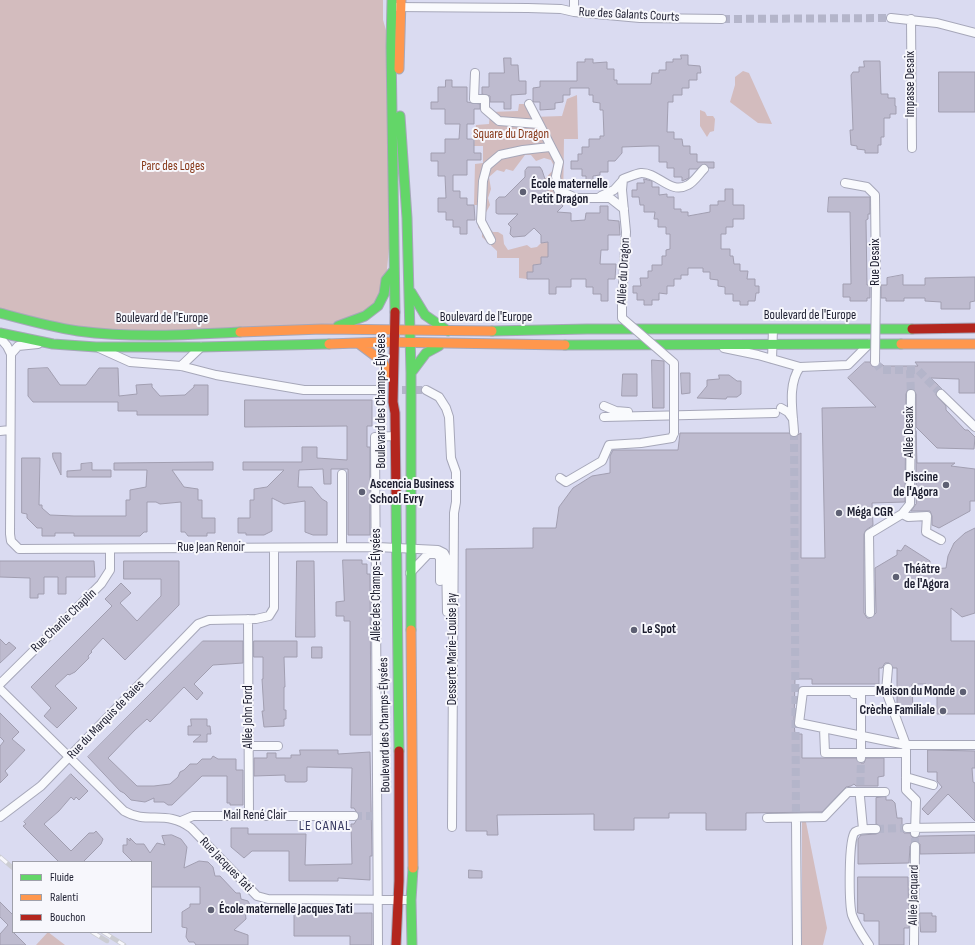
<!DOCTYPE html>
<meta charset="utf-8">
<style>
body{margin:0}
#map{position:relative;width:975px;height:945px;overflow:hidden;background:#dadbf1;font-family:"Sofia Sans Condensed",sans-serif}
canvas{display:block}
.legend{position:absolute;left:12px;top:861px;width:140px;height:72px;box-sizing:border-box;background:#f7f7fc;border:1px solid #9fa0aa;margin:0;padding:5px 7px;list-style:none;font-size:12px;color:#1c1d2f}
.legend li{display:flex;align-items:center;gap:8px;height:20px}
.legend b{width:20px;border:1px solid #9fa0aa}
</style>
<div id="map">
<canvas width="975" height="945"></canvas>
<ul class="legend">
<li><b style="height:5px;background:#63d668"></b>Fluide</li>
<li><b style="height:5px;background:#ff974d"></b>Ralenti</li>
<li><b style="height:5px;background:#b3261e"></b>Bouchon</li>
</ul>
</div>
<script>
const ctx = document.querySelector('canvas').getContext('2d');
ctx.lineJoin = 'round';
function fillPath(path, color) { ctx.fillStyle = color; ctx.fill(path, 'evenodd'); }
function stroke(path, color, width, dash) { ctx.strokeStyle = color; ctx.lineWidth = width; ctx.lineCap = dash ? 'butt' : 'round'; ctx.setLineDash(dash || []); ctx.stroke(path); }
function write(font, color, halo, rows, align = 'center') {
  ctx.font = font + ' "Sofia Sans Condensed",sans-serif'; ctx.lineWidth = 4; ctx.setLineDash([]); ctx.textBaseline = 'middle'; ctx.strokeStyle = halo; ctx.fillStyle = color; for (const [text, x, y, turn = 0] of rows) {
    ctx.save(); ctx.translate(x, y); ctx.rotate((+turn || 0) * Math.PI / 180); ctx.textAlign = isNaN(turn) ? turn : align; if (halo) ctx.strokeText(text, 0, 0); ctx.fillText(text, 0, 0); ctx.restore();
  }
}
fillPath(new Path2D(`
 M0,0H383V20L391,47L394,195L386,280L378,306L322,329L89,332L0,313Z
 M743,71L749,73L772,124L758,123L730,102L735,85V77Z
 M577,95L578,139H564L563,206L556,198H548V190L541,183L555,168L551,160L544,158L536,161L531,155H525L513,171L506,169L504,172L497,170L489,177L491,189L488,198L490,205L483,218L484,223L493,232H498L503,235L504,244L508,250L527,245L531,248L537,247L541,243L548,242V257H541V264L533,265V272H527V279L519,278V258H497V251L482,237V232L478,227V205H474L475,164L483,163V146H474L476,125L489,124L490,112L518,111L519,104H529L533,117L562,116L567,99Z
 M700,110L705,112L707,116H713L715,119L714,131L710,132L707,137L700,126Z
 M802,821L806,822L827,928L823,945H802Z
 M48,932L65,945H36Z`), '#d3bcbe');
const building = new Path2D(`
 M681,55H688V65L700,66L701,73H697V80H689V88H682V95H673V102H668L667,132H674V139H682L683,146H690V154H697V162H714V168H709L705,164L697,169H689V178L682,181V177H674V168H667V162H659V146H650L622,147V153L615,161H608V172H600V175L593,176V180H586V176H582V169H571V161H578V154H582V147H589V139H600V136H604L603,110H600V103L593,102V95H589V88H570V95H563V102L555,103V109L540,110V102H534L533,101V88L540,87V81H577V62H585V59H593V63L607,62V69H614V80H617V84H651L652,73H659V70H666V62H673V59H681Z
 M504,58H511V65H518L519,81H526V94L511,95V109H504V102H490V96L482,94V87H489V73H504Z
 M864,61H880L881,94H888V98H895V106H896V114H890V118H884V137H881V145H878V153H865V150L857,149V146L851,145L850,130H853L851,75L853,72H859V67H864Z
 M939,72H975V112H939Z
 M446,80H452V87H467V102L480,104V109H474V124H467V139H474V153H481V160H467V175H453V191H460V198H467V205H474L475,220H467V234H460V227H453V220H446V212H438V198H446L445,176H438V161H431V153H445V139H459L460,124H445V109H431V102H438V87H445Z
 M528,167H540L542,170L545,179L541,183L548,190V198H556L563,206L557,212L571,213V221L585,220L586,213H600V206H608V220L619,221L620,235H608V250H601L600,264H616L615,279H608V301H601V294H593V287H586V279H571V287H556V294H549V279H527V272H533V265L541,264V257H548V242L541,243V235L534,228L525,236L513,237L510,234L511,227L508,224L518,214H498L496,213V200L499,197H505L525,177V171Z
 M644,179L652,181V187H659V195L667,194V197H674V209H681V212H688V216L710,212V205H718V201H725V189H733V205H744V219H733V227H726V234H721V249H730V256H733L734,264H740V271H748L747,279H755V286H759V293H756L755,301H748V305H740V301H733V294H725V287L718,286V280L710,279V272H703V268H688V275H681V279H674V286H667V294L659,293V300H652V305H644V300H637V293H633V286H641L640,278H648V271H652V265H662V256H666V250L670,249V234H666V227H658V219H654L655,212H644V205H640L639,197H632V190H637V183H644Z
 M829,197H870V214H868V219L866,220L867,285H870V298H867V301H850V297H843V284H851L850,212H828Z
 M903,275V285H925V278L975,277V301L970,302V309H941V302L925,301V298H904V301H886V298H881V285H887V278Z
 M652,360L664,361V408H653Z
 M865,362H870L872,366L875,367L880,363L884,366H918L915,362H975V393H959V379L931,378L942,389L937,390L936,395L946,406V410L965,430H968L975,437L974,449L937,448L916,427V394L913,389H908L906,394L905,502L872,503L873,525L866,530L864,534V613L867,618H870L876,613L875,568L897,555V550L901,551L905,545L930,561V569L946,568L948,556L954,543L965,533L975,528V613L962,617L951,608V641H975V714H937V693H926V684H912L913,714H901L897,705V668H893L889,663H885L882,668H879V684H812V679H795L794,723L795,734H802V758H856L861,763H864L866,758H884V776L878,777V786H856L854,784L851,786L846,787L822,812L746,813V830H706V813H669V818H634V830H594V814L497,815L498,835H487V831H466V549L533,548V528H556L559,507L573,488L592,476L610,473V456L613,450H678L680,433H789L794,437L801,433V558H825L822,408L876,407L848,378Z
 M48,368L60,385H86L99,368H118L119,396L137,394L136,385L152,384V387L160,396L185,395L194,387V385H208V415H137V411H118V402H33L28,396V369Z
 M681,373H690V393L682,394Z
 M623,374H637V396H622Z
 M719,375H729L737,381H741V394L737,397H727L726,399L697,398L707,386V380L719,379Z
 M245,400H372V426H367V447H370V535H348V469H331V484H324L323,469L299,470L298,487H312L322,499L327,502V535H313L305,532V501L284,504L272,498V531L264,535H246V533H238V518H250V500H254V489L267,487L284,470H243V462H302V447H317V458L347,460V426L245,427Z
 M916,431L917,463H955L951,466L975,469V501H970V511L939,528L932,525V516L930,511H911L916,504Z
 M53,453H61V475L53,458Z
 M22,458H40L39,505H42V508L50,515L74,516H126V500H130V490L146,487L147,470H114V463L213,462V470H172L184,487L198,489V500H202V518H215V533H207V536H188L185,532H181V502L160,504L156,502H147V532H144L140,536H74V533H55V536H42V528H37L27,518V514L22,513Z
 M92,463V470H111V477H67V471L81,470V464Z
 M343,560H362V564H367V574H370L371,735H350V621H344V616H336V602L344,601Z
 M0,561H94L95,577H66V594H58V577H44V594H38V598H30V578L0,577Z
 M124,561H179V605L125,660L103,638L91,651L92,652L88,656L89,658L75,672L69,675L68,674L55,686L77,708L57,728L44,716L51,708L31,687L112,606L105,599L121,583L131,593L120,603L137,621L161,596V579H124Z
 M297,561H314L315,637H296Z
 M0,639L6,645L9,642L16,648L0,663Z
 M203,641H243V663L213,665L194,684L203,693L197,700L184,687L150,722L147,719L135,730L108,758L137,786H154L170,784L178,777L180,772L184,770L190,764H197L202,759H211L213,756L218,759H236V770H243V805H230V803H227V776H202L172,805H168L164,802H154V798L145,802L131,800L124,793L120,791L88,757Z
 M254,641H297V657H284L285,687H284V710H286V719H284V726L264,727L262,711H264L262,679H263V657H254Z
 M312,647H322V658H312Z
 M0,713L19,732L12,739L25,750L5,771L8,775L0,783V746L4,741L0,737Z
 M191,719H207V726H210L211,734H207V742H193L201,735H188V726H191Z
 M300,750H338V754L370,752L372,856H370V880L338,878V881H289V851H252L244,858L231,847V828H248V834H306L305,865L352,864L351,824H354L359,816L354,808H351L352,768L307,767V781L305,782H287L285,781V775L254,776V758H267V753H276V758H291V755H300Z
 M928,750L975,751V768H972L973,782L975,783V821L948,794L928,815L922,809L942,787L937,781V772H928Z
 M71,774L88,791L79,800L76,797L74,800L71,797L59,811L44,824L71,851L89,833H94L96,831L103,839L101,844L83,862H59L23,826L26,824L24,822Z
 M886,797V800H892L895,803L897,818H902V828L904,833H910L912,837L915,838L920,836L975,835V853L920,854V844L915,841L910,846L909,863L858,864V839L861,835L876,834L880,832L881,827L876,824V798Z
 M172,835L181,839L187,847L184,868L199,861L208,862L213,867L215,876H220L236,893H240L241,899L248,901L250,905L245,909L246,919L234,930L248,935V945H196L194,942H189L186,937L187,928L182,927V912L190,907V904H200V887H151V862H133L123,852V845H127V838L130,841V838L136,844H144L150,853L157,843L165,845L162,836Z
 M469,870L482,871V878H469Z
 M858,877H908L909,928H904V945H879V921H864V914L858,913Z
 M0,902L13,915V932L26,945H0V934L8,925L0,917Z
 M369,913H372V945H350V936H294V914Z
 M920,913H932V916H936V932H921Z`);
fillPath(building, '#bebbcf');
stroke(building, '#a19eb0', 1);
stroke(new Path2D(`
 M722,19L891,18
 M875,362L881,370H918L941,394
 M910,370L911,394
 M378,390H426
 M794,432L796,820
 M860,797L861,758
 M354,816H372
 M876,829L907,828
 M915,846V833`), '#b4b5ca', 8, [8, 4]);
const street = new Path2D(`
 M395,7L528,8L561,9L574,12L640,18L722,19
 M574,12V0
 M891,18L937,23L975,33
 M911,19L912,148
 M475,73L474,99H485V109L499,121L539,124
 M529,104L559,162L556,176L558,190L576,198H610L624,209
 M845,183L867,187L875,195L876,282
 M601,196L614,190L623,180
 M491,240L481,221L483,181L487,166L500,155L523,150L550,147
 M622,301L626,232L622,190L623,179C629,177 635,174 641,173C658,172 670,195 688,185C694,182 699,174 704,169
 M0,338L7,346L11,354L10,534L11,541L19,549L377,547L438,550L444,553L446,557L447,612
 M99,348L130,362L181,366L216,375L304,390H378
 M724,348L758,355L800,367
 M11,354L18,346L38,344
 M772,359L773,329
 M181,366L201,347
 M426,390L439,397L446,408L449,417L451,458L456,472V502L454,513L452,827
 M941,394L975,427
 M604,406L616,411L628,412
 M781,408L788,412L793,419
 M604,417L775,413
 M0,431L10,430
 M794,432C793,412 787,385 800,367L848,365L869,344
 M342,474V547
 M560,478L566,482L602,461L609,445L641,443L672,438L674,433
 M902,514L908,517L927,516L926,532L941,540
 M410,573L428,554H436L440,557V581
 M870,613L869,534L902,514L910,504L911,394
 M248,619L249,816
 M888,668L886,691H803L799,723L906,745
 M0,684L101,584L110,570V549
 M0,689L124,811C148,825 166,809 191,828L257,896L268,899L411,900
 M886,691L906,745
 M854,694H861V758
 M824,728L825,753H906
 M249,746H278
 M906,747V745H975
 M906,750V790L916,800L915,833
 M906,777L933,785
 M860,797L863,829
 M0,817L41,786L198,624L209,620L256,619L269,616L274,608V548
 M767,818L824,817L848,792H885
 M796,820L797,945
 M181,821L193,816H354
 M907,828L975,827
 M378,945L375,437L395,436
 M869,945C863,936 856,926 852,915C849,904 848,839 855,832C861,828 869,829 876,829
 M914,945L915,846`);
const fast = new Path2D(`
 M392,0L391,47L395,312
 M400,116L407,218L411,373V630
 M411,292L425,315L448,331
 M0,313C26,320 51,327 78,331C131,338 186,335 240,332
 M338,326L365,316L378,306L384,294L386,280L394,270
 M492,331L587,329H912
 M0,333L53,344L96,347H201L329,344
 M565,345L901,344
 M411,373L426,353L439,346
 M396,497L399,751
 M412,945L411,900L413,868`);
const slow = new Path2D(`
 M399,69L401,0
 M240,332L322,329L492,331
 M358,343L382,361L391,377
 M329,344L385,342L565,345
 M901,344H975
 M411,630L413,868`);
const jam = new Path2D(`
 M395,312L393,402L395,413L396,497
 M912,329L975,328
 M396,945L399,881V751`);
stroke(street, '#a6a7b9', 10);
stroke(fast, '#a6a7b9', 11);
stroke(slow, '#a6a7b9', 11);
stroke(jam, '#a6a7b9', 11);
stroke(street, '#f9fafd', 8);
stroke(fast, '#63d668', 9);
stroke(slow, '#ff974d', 9);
stroke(jam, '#b3261e', 9);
const rail = new Path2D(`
 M0,857L13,868
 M92,932L107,941
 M103,932L124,945`);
stroke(rail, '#cccdd3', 4.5);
stroke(rail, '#f7f7fc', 3, [9]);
const streetBridge = new Path2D(`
 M622,301V318L674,363V433
 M875,362L876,282`);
stroke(streetBridge, '#a6a7b9', 10, []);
stroke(streetBridge, '#f9fafd', 8);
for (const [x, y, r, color] of [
 [523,192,4,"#5e6073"],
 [946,485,4,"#5e6073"],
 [362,492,4,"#5e6073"],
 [839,513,4,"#5e6073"],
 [896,577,4,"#5e6073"],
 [634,630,4,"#5e6073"],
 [963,692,4,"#5e6073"],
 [943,711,4,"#5e6073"],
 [211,910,4,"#5e6073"]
]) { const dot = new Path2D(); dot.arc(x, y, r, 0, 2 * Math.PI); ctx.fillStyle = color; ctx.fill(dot); stroke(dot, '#f7f7fc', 1.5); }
write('13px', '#1c1d2f', '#f7f7fc', [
 ["Rue des Galants Courts",629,15,3],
 ["Impasse Desaix",911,84,-90],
 ["Rue Desaix",876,262,-90],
 ["Allée du Dragon",624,271,-87],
 ["Boulevard de l'Europe",810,316],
 ["Boulevard de l'Europe",486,318],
 ["Boulevard de l'Europe",162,319],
 ["Boulevard des Champs-Élysées",382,401,-90],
 ["Allée Desaix",910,432,-90],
 ["Rue Jean Renoir",211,548],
 ["Allée des Champs-Élysées",377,585,-90],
 ["Rue Charlie Chaplin",64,621,-44],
 ["Desserte Marie-Louise Jay",453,649,-90],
 ["Allée John Ford",249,717,-90],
 ["Rue du Marquis de Raies",106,720,-46],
 ["Boulevard des Champs-Élysées",385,725,-91],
 ["Mail René Clair",255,816],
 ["Rue Jacques Tati",226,865,46],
 ["Allée Jacquard",914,895,-89]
]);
write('13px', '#863717', '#f7f7fc', [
 ["Square du Dragon",511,135],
 ["Parc des Loges",173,167]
]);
write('bold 13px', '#1c1d2f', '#f7f7fc', [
 ["École maternelle",531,185],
 ["Petit Dragon",531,200],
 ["Piscine",938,478,"right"],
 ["de l'Agora",938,493,"right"],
 ["Ascencia Business",370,485],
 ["School Evry",370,500],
 ["Méga CGR",847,513],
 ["Théâtre",904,570],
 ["de l'Agora",904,585],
 ["Le Spot",642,630],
 ["Maison du Monde",955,692,"right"],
 ["Crèche Familiale",935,711,"right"],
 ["École maternelle Jacques Tati",219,910]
], 'left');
ctx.letterSpacing = '1px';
write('14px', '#3a3c64', '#f7f7fc', [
 ["LE CANAL",325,826]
]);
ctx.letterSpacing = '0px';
</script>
